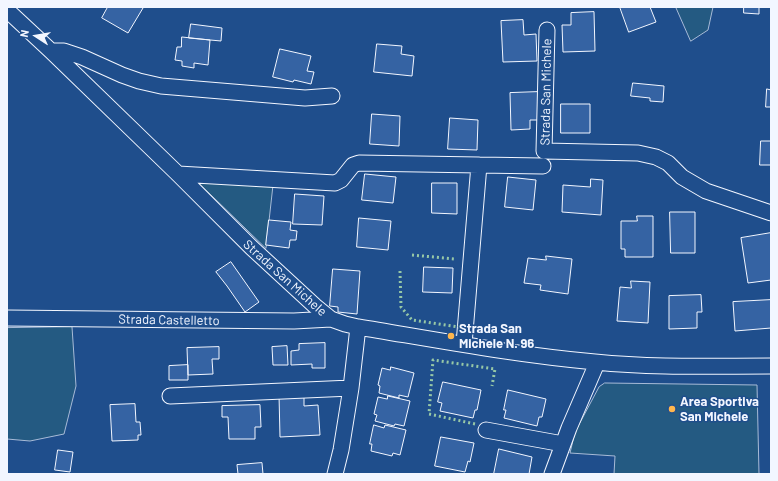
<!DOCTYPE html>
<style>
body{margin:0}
#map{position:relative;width:778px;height:481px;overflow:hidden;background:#1f4e8c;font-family:Barlow,sans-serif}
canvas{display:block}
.frame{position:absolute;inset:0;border:8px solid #f2f6ff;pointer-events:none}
.north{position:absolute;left:16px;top:16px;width:40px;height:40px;-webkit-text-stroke:3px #1f4e8c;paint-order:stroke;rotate:282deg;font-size:11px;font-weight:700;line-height:16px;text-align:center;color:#f2f6ff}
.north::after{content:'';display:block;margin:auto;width:14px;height:18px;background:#f2f6ff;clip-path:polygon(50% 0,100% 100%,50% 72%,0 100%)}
</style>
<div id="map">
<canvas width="778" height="481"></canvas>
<div class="frame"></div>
<div class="north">N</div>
</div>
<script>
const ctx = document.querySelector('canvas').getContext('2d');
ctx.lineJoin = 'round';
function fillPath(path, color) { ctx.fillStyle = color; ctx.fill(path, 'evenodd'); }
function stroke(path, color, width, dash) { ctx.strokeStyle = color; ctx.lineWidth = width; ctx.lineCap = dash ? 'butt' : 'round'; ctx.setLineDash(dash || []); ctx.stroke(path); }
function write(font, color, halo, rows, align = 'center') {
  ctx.font = font + ' Barlow,sans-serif'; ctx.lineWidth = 3; ctx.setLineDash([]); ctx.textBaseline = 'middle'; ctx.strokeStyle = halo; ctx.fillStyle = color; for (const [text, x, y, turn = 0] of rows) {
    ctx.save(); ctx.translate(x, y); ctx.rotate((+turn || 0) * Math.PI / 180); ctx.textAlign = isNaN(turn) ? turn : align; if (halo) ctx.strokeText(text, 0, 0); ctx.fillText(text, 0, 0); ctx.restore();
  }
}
const green = new Path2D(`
 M676,7H713L708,30L691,41Z
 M199,183L273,185L266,248Z
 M72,327L76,386L64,434L30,441L7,439V328Z
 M605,383L757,385L759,474H614L615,456L570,453L575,432L599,387Z`);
fillPath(green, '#245a82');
stroke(green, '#a8bbd7', 1);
const building = new Path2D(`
 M108,7H141L143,8L128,33L102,18Z
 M620,7H650L656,22L629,32Z
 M744,7H759V14L744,13Z
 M594,12L595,51L563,52L562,25H571V13Z
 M523,20L524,35L536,34L537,61L503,62L501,21Z
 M191,24L222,28L221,41L189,38Z
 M182,37L210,40L208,65L194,63V68L182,66V61L175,60L177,47H181Z
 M377,44L402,46L401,54L414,56L412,76L374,72Z
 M280,49L311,56L307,71L314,72L311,84L294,80L293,82L273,77Z
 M633,83L664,86L663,102L650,101V98L631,96Z
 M767,89L771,90V107H766Z
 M538,92L539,120H530V129L511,130L510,93Z
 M561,104H590V133H561Z
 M372,114L400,116L399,146L370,144Z
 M450,118L478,120L477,150L448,149Z
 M761,141H771V165H760Z
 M365,174L396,177L393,203L362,200Z
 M508,177L536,180L533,210L505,207Z
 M591,179L603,180L601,215L562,212L563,185L590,187Z
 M432,183H457V214L432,213Z
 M295,194L324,196L322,225L293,224Z
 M670,212H695V253H671Z
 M637,216H653V257H625V249H621V221H637Z
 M359,218L391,221L388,250L357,247Z
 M269,220L291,222L290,230L297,231L296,240H290L289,248L266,245Z
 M771,233V280L748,283L741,238Z
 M546,256L572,259L568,294L540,290L541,285L524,283L528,258L546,260Z
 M231,262L259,302L245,312L227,286L216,272Z
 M424,267L453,268L452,293L423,292Z
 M333,269L360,271L357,314L338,312V307L330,306Z
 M631,281L650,282L648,323L617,321L620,287L631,288Z
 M701,295L702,312H697V328L669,329V296Z
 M771,300V328L735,331L733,302Z
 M325,343V368H312V364L291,365V351L299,350V344Z
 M287,346L288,365H273L272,347Z
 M219,347V359H212L213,374L188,375L187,348Z
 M188,365V380H169V366Z
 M391,367L414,373L408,397L399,395V398L379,393L380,386L378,385L382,368L390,370Z
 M443,382L481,390L477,410H475L473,418L440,411L442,403L438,402Z
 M508,390L546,399L542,417H539L537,426L504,418L506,410H504Z
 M304,394V406L318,405L320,435L280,437L279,395Z
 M388,396L410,401L404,426L395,424L394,426L375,421L377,415L374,414L378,397L387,399Z
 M135,404L136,422H140L141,435H138V440L112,441L110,405Z
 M260,405L261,427H255V439H229L228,417H222V406Z
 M374,425L384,428L385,425L406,430L400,455L393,453L392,456L371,451L372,444H370Z
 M441,437L474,443L470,462L468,461L465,472L435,466Z
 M499,449L532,457L529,474H494Z
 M58,450L73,452L70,472L55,470Z
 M262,463L263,474H238L237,465Z`);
fillPath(building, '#3563a3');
stroke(building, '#f2f6ff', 1);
const minor = new Path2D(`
 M7,10L51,51L178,174L252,248L315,306L331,319L345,324L358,327C437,340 516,355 595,362C654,368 712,366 771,366
 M547,30L544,151L638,153L656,157L668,163L682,177L706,191L771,213
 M51,51H64L82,57L122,75L139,81L161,86L305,98L332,96
 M479,165L543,166
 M178,174L335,183L341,180L353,165L359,163L479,165L464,344
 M7,318L294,321L331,319
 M170,396L351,388
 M486,430L563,444
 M335,474L341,450L351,388L358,327
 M552,474L569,428L597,363`);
stroke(minor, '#f2f6ff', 17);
stroke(minor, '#1f4e8c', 15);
stroke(new Path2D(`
 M412,255L455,259
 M400,271L401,307L412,320L459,327V325
 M475,424L429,414L433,360L495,369L492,386`), '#97c8a6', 3, [2, 3]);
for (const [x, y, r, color] of [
 [451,336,4,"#ffb74d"],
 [672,409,4,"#ffb74d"]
]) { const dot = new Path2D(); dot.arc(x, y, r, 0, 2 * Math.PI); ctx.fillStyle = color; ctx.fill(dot); stroke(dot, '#1f4e8c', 1.5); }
write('13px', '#f2f6ff', '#1f4e8c', [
 ["Strada San Michele",546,92,-89],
 ["Strada San Michele",285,278,42],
 ["Strada Castelletto",169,320,1]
]);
write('bold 13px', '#f2f6ff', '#1f4e8c', [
 ["Strada San",459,329],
 ["Michele N. 96",459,344],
 ["Area Sportiva",680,402],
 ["San Michele",680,417]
], 'left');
</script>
